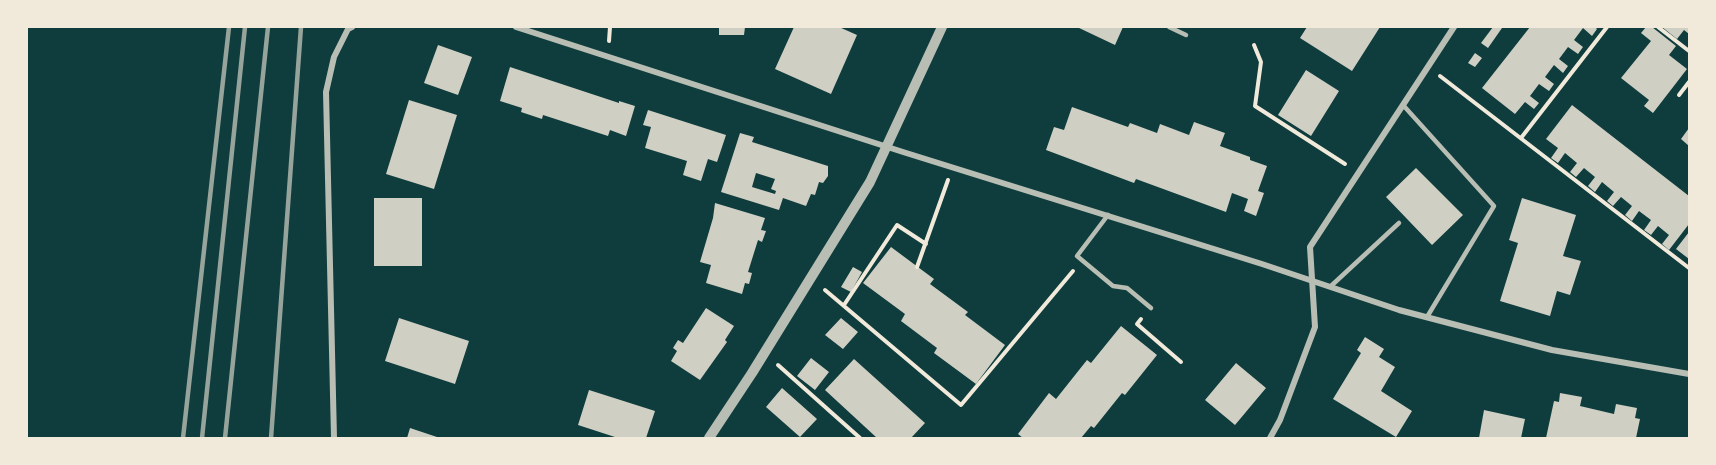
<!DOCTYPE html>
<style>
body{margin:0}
#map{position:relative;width:1716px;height:465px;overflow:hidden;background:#0f3d3e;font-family:Lato,sans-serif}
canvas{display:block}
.frame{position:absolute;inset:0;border:28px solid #f1e9da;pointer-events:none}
</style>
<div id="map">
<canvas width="1716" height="465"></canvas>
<div class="frame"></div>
</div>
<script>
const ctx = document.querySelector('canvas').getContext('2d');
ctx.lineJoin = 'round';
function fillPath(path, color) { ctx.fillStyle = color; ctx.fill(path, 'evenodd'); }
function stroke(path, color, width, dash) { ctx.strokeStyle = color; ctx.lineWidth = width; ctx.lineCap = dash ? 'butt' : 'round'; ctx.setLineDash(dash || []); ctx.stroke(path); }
fillPath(new Path2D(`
 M719,27H745L744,35H719Z
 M794,27H839L857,35L831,94L775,69Z
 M1077,27H1123L1115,45Z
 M1307,27H1380L1352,71L1300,38Z
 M1493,27L1502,28L1488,48L1481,43Z
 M1530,27H1595L1597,29L1592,36L1583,28L1574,40L1583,47L1578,54L1568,47L1559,59L1568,66L1563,73L1554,65L1545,77L1554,84L1549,91L1539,84L1530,96L1539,103L1534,109L1525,102L1515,114L1482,88Z
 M1646,27H1652L1676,46L1669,55L1687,69L1653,113L1644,106L1649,100L1621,78L1651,41L1641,33Z
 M1662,27H1689V34L1684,30L1677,39Z
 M438,45L472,57L458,95L424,83Z
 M1475,53L1482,58L1475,67L1468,63Z
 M510,67L619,103V101L635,106L626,136L610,130L608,136L543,115L542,119L521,112L522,108L500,101Z
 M1306,70L1339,91L1311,136L1278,115Z
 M409,100L457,115L434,189L386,174Z
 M1572,105L1689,196V224L1669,250L1662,244L1669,235L1658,226L1651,235L1644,230L1651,220L1639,211L1632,221L1625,215L1632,206L1621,197L1613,206L1607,201L1614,192L1602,182L1595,192L1588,186L1595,177L1584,168L1576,177L1570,172L1577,163L1565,153L1558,163L1551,158L1558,148L1546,139Z
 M1072,107L1128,127L1130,123L1157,133L1160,124L1189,135L1194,122L1225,133L1220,146L1250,157V160L1267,166L1258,191L1264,193L1256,216L1244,211L1248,199L1232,193L1226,212L1136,179L1134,183L1046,150L1054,127L1064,130Z
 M648,110L726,135L717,162L708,159L701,181L683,175L687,161L645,148L651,127L643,125Z
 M1689,128V146L1681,139Z
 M740,133L754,137L752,142L828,166V176L823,183L819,182L815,195L811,194L806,206L783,198L779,210L721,192ZM756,173L775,179L771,189L776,191L775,194L752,187Z
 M1416,168L1463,215L1432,245L1386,197Z
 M374,198H422V266H374Z
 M1522,198L1576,215L1563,256L1581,261L1570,295L1557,291L1550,316L1500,301L1518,243L1509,240Z
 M715,203L765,218L761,230L766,231L762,242L758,240L748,272L752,273L749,284L745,283L742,294L706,283L711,265L700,262L713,218Z
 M1689,232V259L1676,249Z
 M891,247L934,279L930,284L968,312L965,315L1005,345L976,384L934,353L937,348L901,321L905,314L863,283Z
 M853,267L862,272L851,292L841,287Z
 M706,308L734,326L725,340L727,342L700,380L671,361L677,351L673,348L678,340L683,343Z
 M399,318L469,341L455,384L385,361Z
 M841,318L858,332L843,349L825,335Z
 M1121,326L1157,355L1125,395L1122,393L1094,428L1091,426L1081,438H1023L1018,434L1049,393L1056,399L1087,360L1091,363Z
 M1365,337L1384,349L1379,357L1395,367L1381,391L1412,411L1396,437L1333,399L1361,353L1357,350Z
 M811,358L829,372L815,390L797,376Z
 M854,359L925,423L911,438H877L825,390Z
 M1236,363L1266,388L1235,425L1205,400Z
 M782,388L817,419L800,437L766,407Z
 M589,390L655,411L646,438H618L578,425Z
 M1560,393L1582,397L1580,406L1614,414L1616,404L1637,408L1635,418L1640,419L1636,438H1546L1554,401L1559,402Z
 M1484,410L1525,419L1521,438H1479Z
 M410,428L440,438H407Z`), '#cfcfc3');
stroke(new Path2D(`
 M1658,27L1689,51
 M609,41L610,27
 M1254,45L1261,62L1255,106L1345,164
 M1440,76L1689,268
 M1679,95L1689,82
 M1521,138L1607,27
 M917,267L948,180
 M825,290L961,405L1073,271
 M844,305L897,225L926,244
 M1141,319L1137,324L1181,362
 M778,365L860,438`), '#f1e9da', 4);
stroke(new Path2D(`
 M1169,27L1186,35
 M1403,105L1494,206L1427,317
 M1108,215L1077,256L1113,286L1127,288L1151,308
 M1331,286L1399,223`), '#b8beb3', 4.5);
stroke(new Path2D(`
 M516,27L903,152L1262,264L1399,310L1552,350L1689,374
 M334,438L326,92L334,57L348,29L352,27
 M1270,438L1280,420L1315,327L1310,247L1454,27`), '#b8beb3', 6);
stroke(new Path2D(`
 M709,438L752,373L870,182L942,27`), '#b8beb3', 10);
stroke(new Path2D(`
 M183,438L229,27
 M202,438L245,27
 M225,438L268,27
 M271,438L301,27`), '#97a49c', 4.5);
</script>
